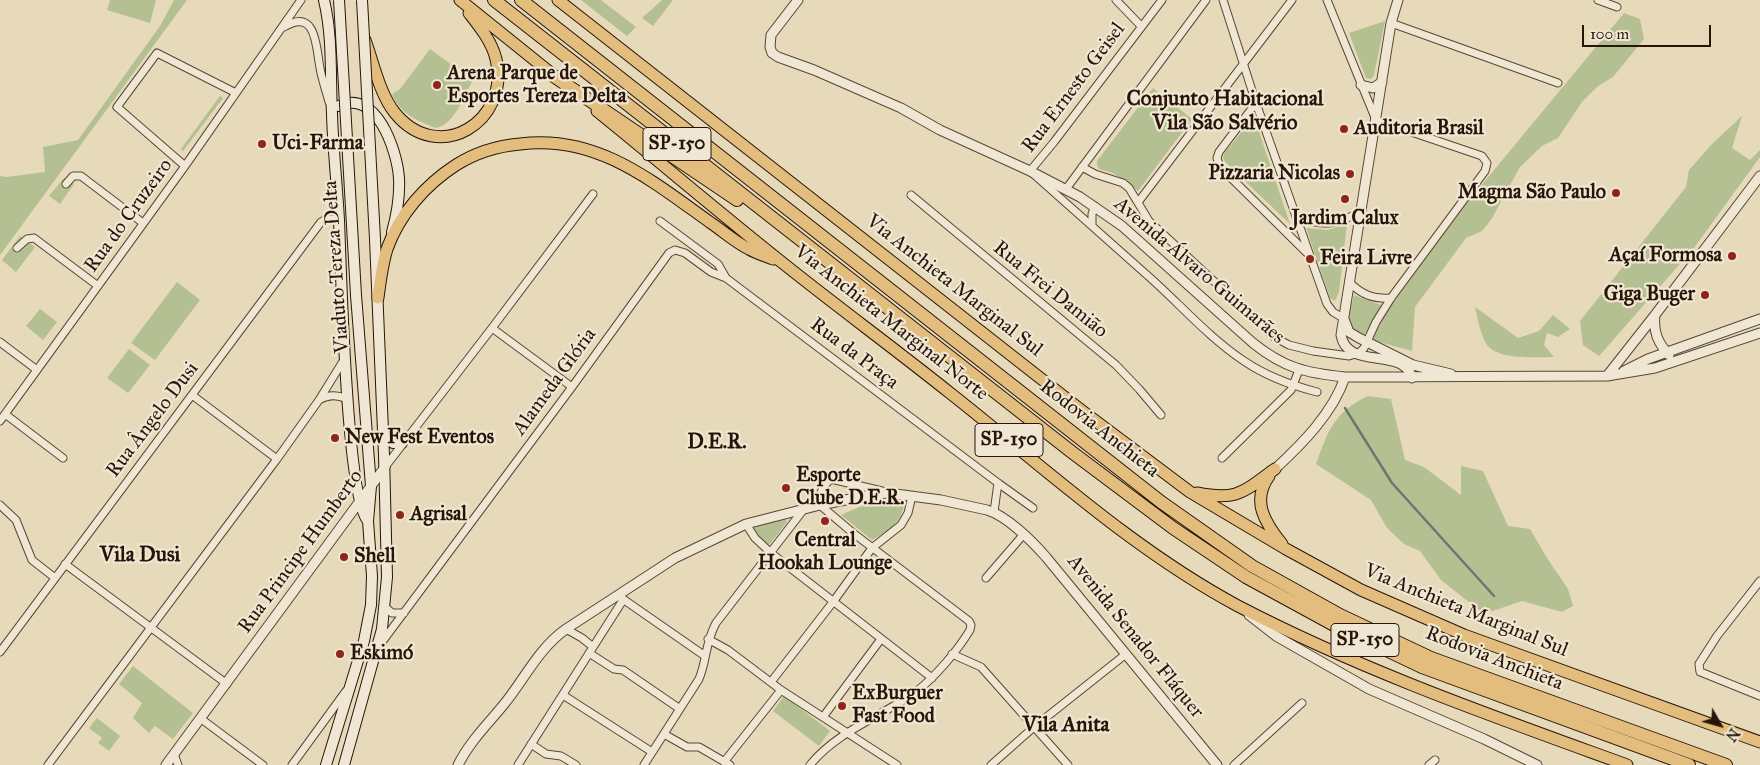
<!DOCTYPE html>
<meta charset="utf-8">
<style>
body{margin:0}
#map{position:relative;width:1760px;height:765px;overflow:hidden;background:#e6dabb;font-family:"IM FELL Great Primer",serif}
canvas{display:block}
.north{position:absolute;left:1695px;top:700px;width:50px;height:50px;-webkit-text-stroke:4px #efe7d3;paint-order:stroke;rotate:128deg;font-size:14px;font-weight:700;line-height:20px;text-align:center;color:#281508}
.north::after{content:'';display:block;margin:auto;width:18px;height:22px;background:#281508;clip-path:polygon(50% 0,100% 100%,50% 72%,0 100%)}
.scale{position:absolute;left:1582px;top:25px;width:129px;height:22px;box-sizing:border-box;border:2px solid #281508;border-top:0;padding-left:6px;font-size:15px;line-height:18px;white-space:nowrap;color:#281508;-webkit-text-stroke:4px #efe7d3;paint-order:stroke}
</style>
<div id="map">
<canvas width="1760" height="765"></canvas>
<div class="north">N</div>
<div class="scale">100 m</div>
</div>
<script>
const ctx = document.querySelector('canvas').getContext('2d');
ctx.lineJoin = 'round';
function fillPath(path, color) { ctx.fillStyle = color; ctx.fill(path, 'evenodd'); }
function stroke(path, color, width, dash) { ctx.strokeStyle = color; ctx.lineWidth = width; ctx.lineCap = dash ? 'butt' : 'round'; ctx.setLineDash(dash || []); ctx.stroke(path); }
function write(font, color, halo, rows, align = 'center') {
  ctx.font = font + ' "IM FELL Great Primer",serif'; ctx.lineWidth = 4.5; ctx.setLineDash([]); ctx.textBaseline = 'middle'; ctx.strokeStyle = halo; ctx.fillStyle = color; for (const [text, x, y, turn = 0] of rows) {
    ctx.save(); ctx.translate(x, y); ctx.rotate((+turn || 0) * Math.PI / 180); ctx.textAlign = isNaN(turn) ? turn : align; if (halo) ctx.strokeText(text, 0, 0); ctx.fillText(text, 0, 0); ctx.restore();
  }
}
fillPath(new Path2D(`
 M110,0H156L150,23L107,10Z
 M174,0H187L0,255V176L7,177L45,172L43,147L78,140L160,26Z
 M581,0H601L636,27L627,36Z
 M662,0H673L653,26L642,18Z
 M1624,13L1640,19L1644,39L1613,77L1598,86L1582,102L1558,138L1542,146L1520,167L1491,220L1482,231L1466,238L1415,307L1412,351L1372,340L1387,311L1456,216Z
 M1385,21L1374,75L1371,79L1366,78L1349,33Z
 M430,49L473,80C464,96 455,124 436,128C418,121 400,114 392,94L400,89Z
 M1153,88L1192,119L1138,191L1113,173L1099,169L1097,165V161Z
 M220,96L223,98L183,151L181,149Z
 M1742,116L1732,148L1750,160L1760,150V157L1694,248L1599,356L1583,345L1580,321L1686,187L1689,170L1712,144Z
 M1254,117L1290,224L1225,162L1223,157L1225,152Z
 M64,178L74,184L60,204L49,196Z
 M1347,224L1339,292L1335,301L1330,298L1306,228L1327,230Z
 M20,236L35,247L16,272L2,260Z
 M177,282L200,300L155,360L131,343Z
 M1354,295L1381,305L1364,336L1352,330L1348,317Z
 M1475,307L1518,338L1539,331L1553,315L1570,329L1558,337L1547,333L1544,345L1554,357C1537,357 1502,360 1489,347C1482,341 1477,317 1475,307Z
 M40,309L57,322L43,340L26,326Z
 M129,349L150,365L128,393L107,378Z
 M1368,396L1391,399L1405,460L1424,467L1461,495V466L1483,471L1508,526L1530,529L1547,558L1568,589L1573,606L1562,612L1522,601L1484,614L1441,580L1420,551L1404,544L1387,528L1371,500L1316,464C1328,431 1334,412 1368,396Z
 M891,501L905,502C900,524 891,530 872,540L841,515L859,507Z
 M785,518L787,522L769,545L760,539L750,527Z
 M133,666L193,713L173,739L155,726L149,733L133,718L142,703L119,684Z
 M784,696L830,731L819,746L773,711Z
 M97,718L120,736L109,751L98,743L102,738L89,728Z`), '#b4c091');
stroke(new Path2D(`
 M1345,408L1392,483L1494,596`), '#6b7771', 2.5);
const minor = new Path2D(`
 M1116,0L1141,26
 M1162,0L1054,142L1030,171C1069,206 1108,240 1147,275C1179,303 1208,337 1244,361C1266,376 1290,385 1317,392
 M1223,0L1256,103L1327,304L1333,312L1343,318
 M1598,0L1617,7
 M1391,23L1558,83
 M284,27C317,7 316,48 320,68C322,79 326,91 329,102
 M1256,103L1219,152L1217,158L1220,167L1307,253
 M185,166L117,107L157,53L236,93
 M1082,167L1095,174L1123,183L1129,188L1149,221L1274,337L1289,345L1313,351L1349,356L1359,353L1364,348L1376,322L1391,298L1485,171L1487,163L1482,156L1376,120L1327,0
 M66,184L73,176H81L143,223
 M1066,189L1206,0
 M911,195L1116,365L1139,389L1161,415
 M1139,201L1292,0
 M1296,217C1323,226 1336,226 1361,211
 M660,221L718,264L726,278L998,483L1033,508
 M1092,225V214L1095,206
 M17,248L27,239L34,238L98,286
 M1349,282C1362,295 1373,299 1391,298
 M492,328L572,387
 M0,342L37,370
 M192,395L277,459
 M319,400C329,394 337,395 348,399
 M5,414L63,458
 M0,421L185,166L301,0
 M1222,458L1291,390L1299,370
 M385,467L492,328L593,194
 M0,505L16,520L32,560L55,578
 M994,512L998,483
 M746,524L755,538L771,553L932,678
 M65,564L227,684
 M986,578L1024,534
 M1760,581L1717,636L1699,664L1700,672L1703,673L1760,696
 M620,597L705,656
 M385,607L392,613H404
 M566,629L582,638L593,647
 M708,639L728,650L781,690L897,765
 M379,646L572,387L669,253L675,250L685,253L711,272L726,278
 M0,652L321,222L326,219H339
 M589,653L614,669L623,670L680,709
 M952,654L981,667L1068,765
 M771,682L833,602L872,548L901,525L908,513L912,496
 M563,695L652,752
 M823,717L881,639
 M200,718L263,765
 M664,734L687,747H699L730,765
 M531,744L546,754L561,756L576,765
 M174,754L178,765
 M724,762L781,690
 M48,765L277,459L319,400L345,358
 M292,765L346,691
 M518,765L623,600
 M644,765L699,679C707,660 705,643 716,623L804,509
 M810,765C837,731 883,716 917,691C936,676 958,650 970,630L971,625L969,621L853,533L820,505C819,493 822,487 831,479L882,491
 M991,765L1034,727L1126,654
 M1234,765L1302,703
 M1429,765L1435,760`);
const tertiary = new Path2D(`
 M798,0L771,35L770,47L772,53L778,57L814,70L901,108L940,130L1030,171L1080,197L1122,226L1253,343C1284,368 1306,373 1345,377L1607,376L1655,368L1760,333
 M1398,0L1391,23L1341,335C1347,371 1404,346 1412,378
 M1361,85L1373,88L1382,82
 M1655,315C1653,332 1658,343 1669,355
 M1344,319L1349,332L1359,338L1413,365L1451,374
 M1624,371L1648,359L1760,319
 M1607,376L1655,315L1760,176
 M1275,469C1302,444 1333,413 1345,377
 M1249,615L1276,636L1369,689L1484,739L1537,765
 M166,765L385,467
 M458,765C470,741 488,724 505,703C525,678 539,648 566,629L675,558L746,524L820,505L876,494L888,493L941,500L987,510C1007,516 1032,541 1046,557L1217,765`);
const secondary = new Path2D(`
 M324,0C333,38 330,75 332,114C333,149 337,184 339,220C341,264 346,500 368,521
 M339,106C376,88 397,150 399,178C400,196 397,214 392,232
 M383,436L393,443H402
 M326,765L364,641L371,605L372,576L368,521L371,486L356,295
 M344,765L382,629L387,577L384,455L375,239`);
const trunk = new Path2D(`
 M460,0L562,82
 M558,0L1081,410L1190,492L1286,549L1361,590L1464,635L1760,742
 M365,40C373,62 380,95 395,113C438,166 511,122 496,59C492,42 480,27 469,13
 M597,111C660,162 721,214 784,264C839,308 895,349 950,393C1044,467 1132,549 1238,606C1363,671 1495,717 1627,765
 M378,298C380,282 382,265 387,249C399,215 425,185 456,165C475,153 497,146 520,144C597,134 652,181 711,223C723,231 735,242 749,249C756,253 765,256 773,259
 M1269,476C1251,501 1265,523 1282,544
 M1197,493C1238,501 1243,492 1275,469`);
const motorway = new Path2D(`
 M494,0L1073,453L1173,528L1246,577L1336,626L1422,667L1689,765
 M521,0L1161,502L1252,566L1340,615L1431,658L1726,765
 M555,77L737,200`);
stroke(minor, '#584635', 9);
stroke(tertiary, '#584635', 11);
stroke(secondary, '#281508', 12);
stroke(trunk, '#281508', 13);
stroke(motorway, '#281508', 14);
stroke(minor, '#efe7d3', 7);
stroke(tertiary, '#efe7d3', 9);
stroke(secondary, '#efe7d3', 10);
stroke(trunk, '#e3bd7e', 11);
stroke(motorway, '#e3bd7e', 12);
const secondaryBridge = new Path2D(`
 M339,0L356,295
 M362,0L375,239`);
stroke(secondaryBridge, '#281508', 12, []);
stroke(secondaryBridge, '#efe7d3', 10);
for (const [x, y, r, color] of [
 [437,85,5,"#8f2418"],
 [1344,129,5,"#8f2418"],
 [262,144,5,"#8f2418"],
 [1350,174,5,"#8f2418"],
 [1616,193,5,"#8f2418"],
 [1345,199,5,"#8f2418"],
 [1732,256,5,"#8f2418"],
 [1310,259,5,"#8f2418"],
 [1705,295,5,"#8f2418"],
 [335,438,5,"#8f2418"],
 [786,488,5,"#8f2418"],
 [400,515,5,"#8f2418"],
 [825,521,5,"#8f2418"],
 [344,557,5,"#8f2418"],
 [340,654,5,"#8f2418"],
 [842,706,5,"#8f2418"]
]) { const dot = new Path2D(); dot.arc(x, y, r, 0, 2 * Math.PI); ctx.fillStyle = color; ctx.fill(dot); stroke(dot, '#efe7d3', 2); }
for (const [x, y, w] of [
 [677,144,68],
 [1009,440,68],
 [1365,640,68]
]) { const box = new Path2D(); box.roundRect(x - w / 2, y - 16.5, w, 33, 4); ctx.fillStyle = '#efe7d3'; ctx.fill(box); stroke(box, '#281508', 1); }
write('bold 19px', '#281508', null, [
 ["SP-150",677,144],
 ["SP-150",1009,440],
 ["SP-150",1365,640]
]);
write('bold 20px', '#281508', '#efe7d3', [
 ["Arena Parque de",447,74],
 ["Esportes Tereza Delta",447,97],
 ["Auditoria Brasil",1354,129],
 ["Uci-Farma",272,144],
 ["Pizzaria Nicolas",1340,174,"right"],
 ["Magma São Paulo",1606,193,"right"],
 ["Jardim Calux",1345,219,"center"],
 ["Açaí Formosa",1722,256,"right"],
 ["Feira Livre",1320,259],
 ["Giga Buger",1695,295,"right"],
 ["New Fest Eventos",345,438],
 ["Esporte",796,476],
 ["Clube D.E.R.",796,499],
 ["Agrisal",410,515],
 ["Central",825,541,"center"],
 ["Hookah Lounge",825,564,"center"],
 ["Shell",354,557],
 ["Eskimó",350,654],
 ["ExBurguer",852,694],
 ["Fast Food",852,717]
], 'left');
write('20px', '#281508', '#efe7d3', [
 ["Rua Ernesto Geisel",1074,88,-53],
 ["Rua do Cruzeiro",129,216,-54],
 ["Viaduto Tereza Delta",337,267,-94],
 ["Avenida Álvaro Guimarães",1199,271,40],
 ["Via Anchieta Marginal Sul",954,286,38],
 ["Rua Frei Damião",1050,290,39],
 ["Via Anchieta Marginal Norte",891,323,38],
 ["Rua da Praça",854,354,37],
 ["Alameda Glória",555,382,-54],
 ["Rua Ângelo Dusi",153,420,-53],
 ["Rodovia Anchieta",1099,429,38],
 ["Rua Principe Humberto",301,552,-54],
 ["Via Anchieta Marginal Sul",1466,611,22],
 ["Avenida Senador Fláquer",1135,637,51],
 ["Rodovia Anchieta",1494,659,21]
]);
write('bold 21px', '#281508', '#efe7d3', [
 ["Conjunto Habitacional",1225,100],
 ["Vila São Salvério",1225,124],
 ["D.E.R.",717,443],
 ["Vila Dusi",140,556],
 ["Vila Anita",1066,726]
]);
</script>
